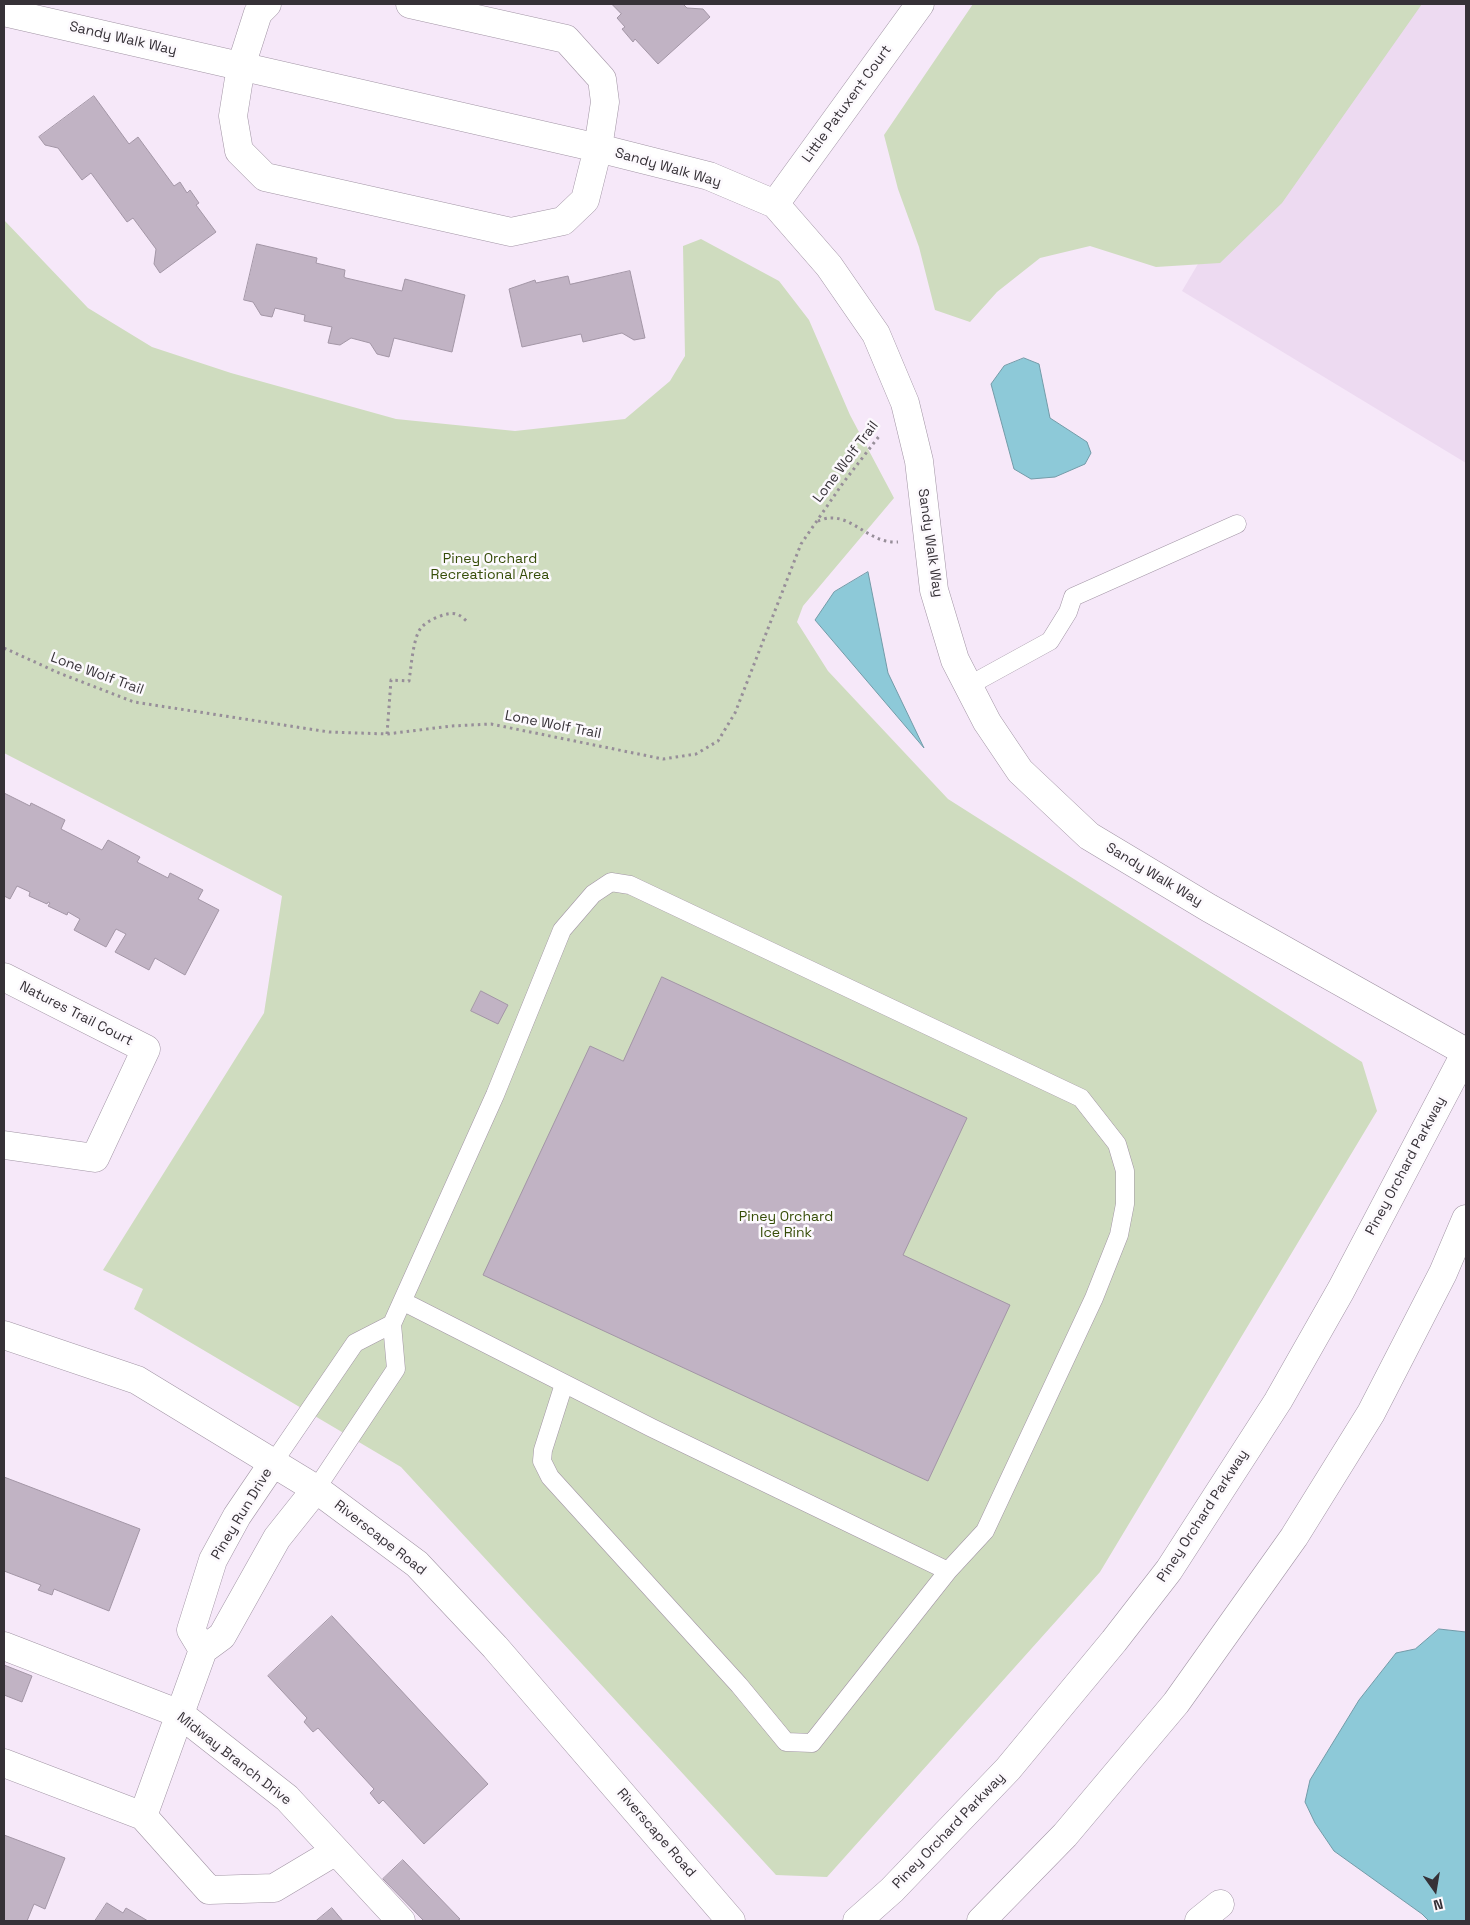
<!DOCTYPE html>
<style>
body{margin:0}
#map{position:relative;width:1470px;height:1925px;overflow:hidden;background:#f6e8f9;font-family:"Space Grotesk",sans-serif}
canvas{display:block}
.frame{position:absolute;inset:0;border:5px solid #363137;pointer-events:none}
.north{position:absolute;left:1410px;top:1865px;width:50px;height:50px;-webkit-text-stroke:4px #fcf9fd;paint-order:stroke;rotate:167deg;font-size:14px;font-weight:700;line-height:20px;text-align:center;color:#363137}
.north::after{content:'';display:block;margin:auto;width:18px;height:22px;background:#363137;clip-path:polygon(50% 0,100% 100%,50% 72%,0 100%)}
</style>
<div id="map">
<canvas width="1470" height="1925"></canvas>
<div class="frame"></div>
<div class="north">N</div>
</div>
<script>
const ctx = document.querySelector('canvas').getContext('2d');
ctx.lineJoin = 'round';
function fillPath(path, color) { ctx.fillStyle = color; ctx.fill(path, 'evenodd'); }
function stroke(path, color, width, dash) { ctx.strokeStyle = color; ctx.lineWidth = width; ctx.lineCap = dash ? 'butt' : 'round'; ctx.setLineDash(dash || []); ctx.stroke(path); }
function write(font, color, halo, rows, align = 'center') {
  ctx.font = font + ' "Space Grotesk",sans-serif'; ctx.lineWidth = 5; ctx.setLineDash([]); ctx.textBaseline = 'middle'; ctx.strokeStyle = halo; ctx.fillStyle = color; for (const [text, x, y, turn = 0] of rows) {
    ctx.save(); ctx.translate(x, y); ctx.rotate((+turn || 0) * Math.PI / 180); ctx.textAlign = isNaN(turn) ? turn : align; if (halo) ctx.strokeText(text, 0, 0); ctx.fillText(text, 0, 0); ctx.restore();
  }
}
fillPath(new Path2D(`
 M1042,4H1466V463L1182,291L1270,142Z`), '#eddaf1');
fillPath(new Path2D(`
 M973,4H1422L1282,203L1220,263L1156,267L1090,246L1040,258L997,292L970,322L935,310L919,247L898,189L884,135Z
 M4,220L88,308L152,347L231,373L396,419L515,431L625,419L670,381L685,356L683,246L701,239L779,281L809,320L850,415L894,498L803,606L797,622L828,671L948,799L1362,1062L1377,1111L1100,1572L827,1877L776,1875L401,1467L134,1309L143,1289L103,1270L264,1013L282,896L4,753Z`), '#cfdcbf');
const water = new Path2D(`
 M1024,358L1039,364L1050,418L1087,442L1091,453L1085,464L1055,477L1031,479L1014,469L991,384L1004,366Z
 M868,572L888,673L924,748L815,620L834,592Z
 M1439,1629L1466,1632V1921H1429L1422,1914L1334,1851L1315,1823L1305,1802L1310,1780L1359,1700L1396,1653L1415,1649Z`);
fillPath(water, '#8dc9d8');
stroke(water, '#739ba8', 1);
const building = new Path2D(`
 M612,4H683L687,8L703,9L710,17L658,64L635,39L633,42L622,29L625,27L617,18L621,14Z
 M94,96L129,144L138,137L174,186L180,182L187,193L190,190L199,203L196,205L216,232L160,273L154,264L156,249L133,218L127,222L91,173L82,180L58,148L45,145L39,137Z
 M257,244L317,258L316,263L345,270L344,277L346,278L402,291L405,279L465,295L452,352L394,338L389,357L377,354L370,343L351,338L340,345L328,343L332,327L304,321L305,315L275,308L272,317L261,315L253,302L244,300Z
 M630,271L645,338L634,340L622,333L583,342L581,334L522,347L509,289L535,280L536,283L568,276L570,284Z
 M4,793L30,806L31,803L65,820L61,829L102,850L108,840L140,857L137,862L168,878L170,873L203,890L198,899L219,910L185,975L155,958L149,970L115,952L126,934L116,929L106,947L74,930L80,919L68,912L67,915L48,906L50,903L48,902L47,904L29,896L30,892L17,886L10,899L4,896Z
 M662,977L967,1118L903,1255L1010,1305L928,1481L483,1275L590,1046L623,1061Z
 M481,991L508,1005L498,1024L471,1011Z
 M4,1477L140,1529L109,1611L54,1589L52,1595L38,1590L41,1585L4,1571Z
 M332,1616L488,1784L424,1844L383,1800L379,1804L370,1793L374,1789L318,1728L313,1732L304,1722L307,1718L268,1676Z
 M4,1665L32,1676L22,1702L4,1695Z
 M4,1835L65,1858L45,1909L34,1904L27,1921H4Z
 M403,1860L460,1919L457,1921H424L383,1879Z
 M107,1903L123,1913L126,1908L148,1921H95Z
 M332,1908L343,1921H316Z`);
fillPath(building, '#c1b3c4');
stroke(building, '#a396a6', 1);
const service = new Path2D(`
 M968,686L1050,641L1068,612L1073,597L1237,524
 M404,1302L652,1428L948,1571
 M392,1324L495,1095L562,930L593,894L611,882L630,885L1081,1098L1117,1144L1125,1171V1204L1119,1235L1094,1298L985,1531L948,1571L812,1743L786,1742L739,1685L550,1477L542,1461L543,1450L564,1384
 M273,1463L355,1343L392,1324L396,1369L316,1489`);
const minor = new Path2D(`
 M267,4L258,13L241,66L233,116L239,151L265,177L511,232L563,221L585,200L598,148L605,102L602,79L566,39L410,4
 M4,12L598,148L709,176L775,204L829,266L876,334L905,403L919,461L934,590L955,660L987,722L1020,771L1089,836L1209,908L1466,1052
 M775,204L920,4
 M4,977L146,1049L95,1158L4,1145
 M4,1335L137,1380L316,1489L417,1564L495,1647L731,1921
 M4,1646L180,1714L287,1798L401,1921
 M203,1650L191,1630L213,1560L237,1516L273,1463
 M4,1763L143,1816L209,1890L274,1888L336,1851
 M143,1816L203,1650L222,1636L277,1538L316,1489
 M1199,1921L1220,1904`);
const tertiary = new Path2D(`
 M857,1921L892,1890L1008,1769L1114,1641L1169,1570L1278,1401L1341,1290L1466,1052
 M981,1921L1065,1835L1176,1703L1294,1537L1371,1413L1443,1273L1466,1219`);
stroke(service, '#a295a5', 19);
stroke(minor, '#a295a5', 29);
stroke(tertiary, '#a295a5', 29);
stroke(new Path2D(`
 M818,521C821,520 826,518 829,518C854,516 870,544 898,542
 M4,648L59,673L134,702L329,732L387,734L451,726L491,724L663,759L696,754L718,741L735,713L801,544L843,483L880,435
 M387,734L391,680L409,681C411,669 413,637 421,628C426,621 447,611 456,614C461,615 465,620 469,623`), '#978e99', 3, [2.5, 4]);
stroke(service, '#fff', 18);
stroke(minor, '#fff', 28);
stroke(tertiary, '#fff', 28);
write('14px', '#363137', '#fcf9fd', [
 ["Sandy Walk Way",123,39,13],
 ["Little Patuxent Court",847,104,-54],
 ["Sandy Walk Way",668,168,16],
 ["Lone Wolf Trail",846,462,-53],
 ["Sandy Walk Way",930,543,82],
 ["Lone Wolf Trail",97,674,20],
 ["Lone Wolf Trail",553,725,11],
 ["Sandy Walk Way",1154,875,31],
 ["Natures Trail Court",76,1014,27],
 ["Piney Orchard Parkway",1406,1166,-62],
 ["Piney Run Drive",242,1514,-59],
 ["Piney Orchard Parkway",1203,1516,-57],
 ["Riverscape Road",380,1538,38],
 ["Midway Branch Drive",234,1759,38],
 ["Piney Orchard Parkway",949,1831,-46],
 ["Riverscape Road",656,1833,49]
]);
write('14px', '#364d08', '#fcf9fd', [
 ["Piney Orchard",490,559],
 ["Recreational Area",490,575],
 ["Piney Orchard",786,1217],
 ["Ice Rink",786,1233]
]);
</script>
